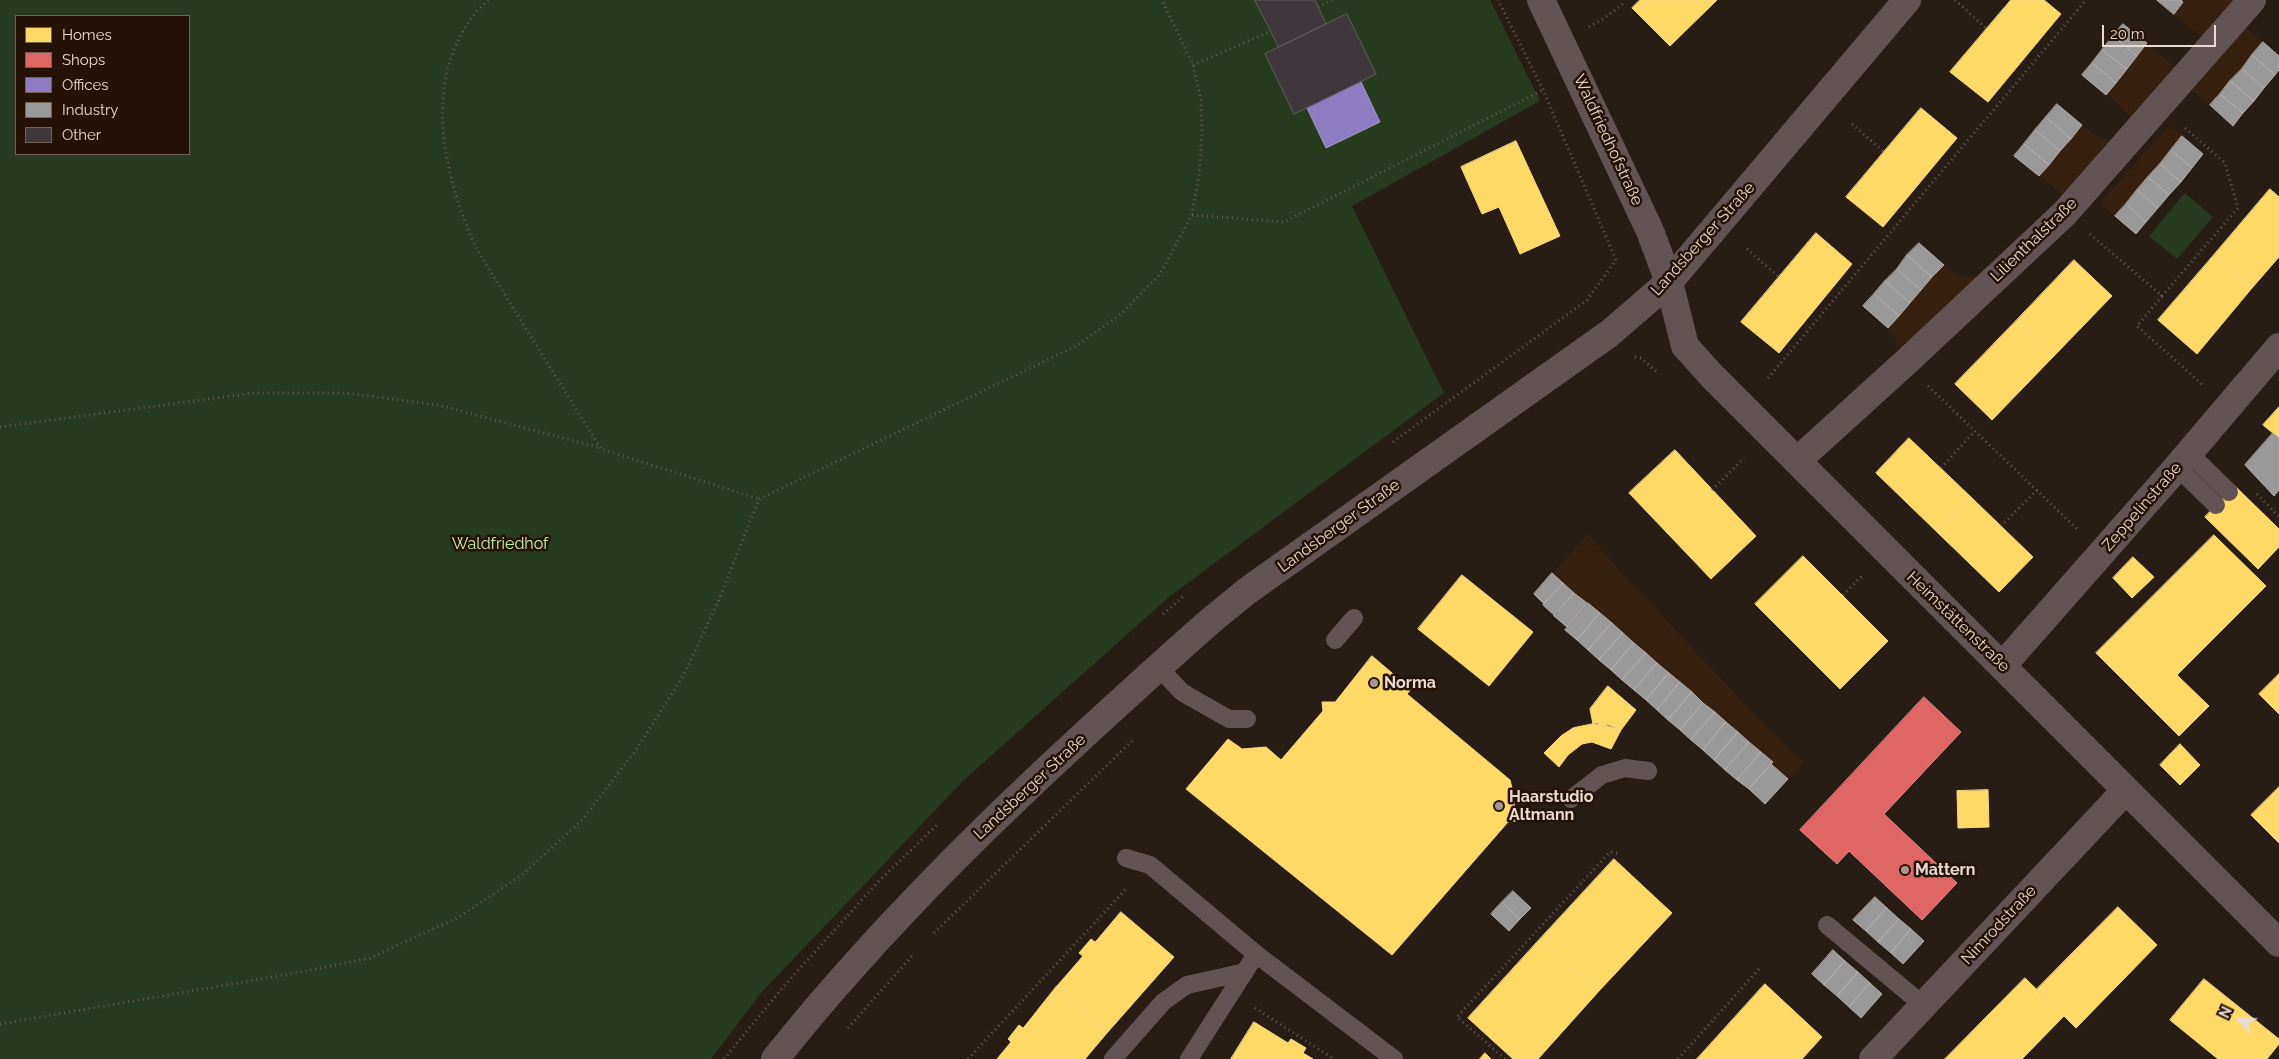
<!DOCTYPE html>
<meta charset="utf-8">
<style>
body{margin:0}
#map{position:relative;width:2279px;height:1059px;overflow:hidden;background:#271d14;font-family:Raleway,sans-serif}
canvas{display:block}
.legend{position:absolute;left:15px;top:15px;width:175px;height:140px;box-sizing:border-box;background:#251204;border:1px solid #736256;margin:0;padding:6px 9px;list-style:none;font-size:15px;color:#e9dbd1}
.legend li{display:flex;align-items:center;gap:10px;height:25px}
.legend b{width:25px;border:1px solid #736256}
.north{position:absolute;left:2214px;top:994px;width:50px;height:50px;-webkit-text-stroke:4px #251204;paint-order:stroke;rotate:296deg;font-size:14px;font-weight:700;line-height:20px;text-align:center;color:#e9dbd1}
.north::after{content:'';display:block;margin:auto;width:18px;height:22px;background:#e9dbd1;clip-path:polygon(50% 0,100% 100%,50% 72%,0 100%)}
.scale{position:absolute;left:2102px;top:25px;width:114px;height:22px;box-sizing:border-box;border:2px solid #e9dbd1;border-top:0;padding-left:6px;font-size:15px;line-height:18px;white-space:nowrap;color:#e9dbd1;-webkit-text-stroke:4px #251204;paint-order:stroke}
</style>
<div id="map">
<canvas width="2279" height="1059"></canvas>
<ul class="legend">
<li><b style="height:14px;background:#ffd966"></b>Homes</li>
<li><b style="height:14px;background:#e06666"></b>Shops</li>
<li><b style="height:14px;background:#8e7cc3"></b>Offices</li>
<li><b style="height:14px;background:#999"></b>Industry</li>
<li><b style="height:14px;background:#40373c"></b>Other</li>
</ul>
<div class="north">N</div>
<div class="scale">20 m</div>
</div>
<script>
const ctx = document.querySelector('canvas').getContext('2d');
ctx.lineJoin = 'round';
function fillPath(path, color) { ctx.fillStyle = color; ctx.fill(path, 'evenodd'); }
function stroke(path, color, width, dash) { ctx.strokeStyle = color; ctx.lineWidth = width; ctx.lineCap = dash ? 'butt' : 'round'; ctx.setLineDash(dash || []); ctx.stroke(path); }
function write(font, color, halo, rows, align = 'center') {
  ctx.font = font + ' Raleway,sans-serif'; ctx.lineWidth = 5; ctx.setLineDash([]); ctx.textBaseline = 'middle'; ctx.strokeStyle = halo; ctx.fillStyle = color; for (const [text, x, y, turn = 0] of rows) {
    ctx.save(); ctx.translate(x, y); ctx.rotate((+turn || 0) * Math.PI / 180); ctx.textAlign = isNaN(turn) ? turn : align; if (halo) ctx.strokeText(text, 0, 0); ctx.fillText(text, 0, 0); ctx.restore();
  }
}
fillPath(new Path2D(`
 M2157,0H2235L2202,37Z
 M2123,24L2178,69L2132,121L2123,108L2082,75Z
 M2245,27L2279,56V70L2233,126L2192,90Z
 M2082,125L2095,135L2114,142L2064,195L2014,156Z
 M2169,125L2203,154L2136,234L2100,203Z
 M1919,243L1949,270L1964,277H1980L1902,351L1888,328L1863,306Z
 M1588,534L1623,574L1762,722L1804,763L1765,804L1565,630L1567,626L1534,594Z`), '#37200d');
fillPath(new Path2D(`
 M0,0H1490L1540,101L1352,206L1444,393L1169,597L964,780L761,993L711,1059H0ZM16,16H189V154H16Z
 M2185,193L2213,217L2177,259L2149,236Z`), '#273b1e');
const homes = new Path2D(`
 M1640,0H1717L1670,46L1632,8Z
 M2011,0H2044L2061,14L1988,102L1950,72Z
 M1921,108L1957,138L1883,227L1846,197Z
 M1516,141L1560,236L1520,254L1499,207L1482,214L1461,167Z
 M2270,189L2279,197V257L2252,288L2214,255Z
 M1816,233L1852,264L1779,353L1741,322Z
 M2214,255L2252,288L2197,354L2158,320Z
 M2074,260L2112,296L2053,357L2016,321Z
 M2016,321L2053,357L1992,420L1955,384Z
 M2279,407V438L2263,425Z
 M1909,438L1972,498L1937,532L1876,473Z
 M1675,450L1756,536L1711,579L1629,493Z
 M2235,486L2279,529V547L2258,569L2205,517Z
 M1972,498L2033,557L1999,592L1937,532Z
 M2214,535L2266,586L2177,675L2209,706L2179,736L2096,653Z
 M1803,556L1888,641L1840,689L1755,604Z
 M2133,557L2154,577L2132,598L2113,578Z
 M1462,575L1533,632L1489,686L1418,629Z
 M1372,656L1411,689L1407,694L1510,780L1513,792L1516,821L1508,822L1392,955L1186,789L1228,739L1242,749L1266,747L1281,760L1323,711L1322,702H1335Z
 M2279,674V714L2259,694Z
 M1608,686L1636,710L1621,730L1609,725L1593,724L1590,709Z
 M1597,723L1621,730L1611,749L1592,742L1582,744L1568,755L1559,767L1544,753L1561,736L1573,728Z
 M2180,744L2200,765L2180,785L2160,765Z
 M2279,787V843L2251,815Z
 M1988,790L1989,827L1958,828L1957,791Z
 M1614,859L1672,913L1599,991L1541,938Z
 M2118,907L2157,945L2076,1028L2037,989Z
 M1121,912L1174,957L1107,1033L1057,986L1083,956L1079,953L1091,939L1095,942Z
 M1541,938L1599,991L1538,1059H1513L1468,1018Z
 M2025,978L2064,1016L2022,1059H1945Z
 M2204,979L2279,1039V1044L2267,1059H2218L2170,1020Z
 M1765,984L1822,1037L1802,1059H1697Z
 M1057,986L1107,1033L1085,1059H997L1011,1042L1008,1039L1019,1025L1023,1028Z
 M1254,1022L1288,1043L1291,1039L1306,1048L1303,1053L1313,1059H1231Z
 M1485,1053L1491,1059H1480Z`);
fillPath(homes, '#ffd966');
stroke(homes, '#f8da86', 1);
const shops = new Path2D(`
 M1924,697L1961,732L1884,814L1957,883L1922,920L1849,851L1837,864L1800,830Z`);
fillPath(shops, '#e06666');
stroke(shops, '#e38986', 1);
const offices = new Path2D(`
 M1361,82L1380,122L1326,148L1307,108Z`);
fillPath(offices, '#8e7cc3');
stroke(offices, '#a998c7', 1);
const industry = new Path2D(`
 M2157,0H2181L2183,2L2174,14Z
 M2123,24L2147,43L2137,56L2113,36Z
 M2113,36L2137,56L2127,69L2102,50Z
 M2263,42L2279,56V70L2275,75L2252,55Z
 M2102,50L2127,69L2116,83L2092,63Z
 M2252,55L2275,75L2264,88L2242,69Z
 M2092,63L2116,83L2106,95L2082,75Z
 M2242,69L2264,88L2254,101L2230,81Z
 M2230,81L2254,101L2243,113L2220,94Z
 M2220,94L2243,113L2233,126L2210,105Z
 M2057,104L2082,125L2071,139L2046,117Z
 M2046,117L2071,139L2060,151L2035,130Z
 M2035,130L2060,151L2049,165L2024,144Z
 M2182,136L2203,154L2192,168L2171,150Z
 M2024,144L2049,165L2039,176L2014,156Z
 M2171,150L2192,168L2181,182L2160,164Z
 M2160,164L2181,182L2169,195L2148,177Z
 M2148,177L2169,195L2158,208L2137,190Z
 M2137,190L2158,208L2146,222L2126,204Z
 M2126,204L2146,222L2136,234L2115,216Z
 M1919,243L1944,265L1932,277L1907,255Z
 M1907,255L1932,277L1921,290L1897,269Z
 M1897,269L1921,290L1910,303L1885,281Z
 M1885,281L1910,303L1899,316L1874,294Z
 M1874,294L1899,316L1888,328L1863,306Z
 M2273,433L2279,438V490L2274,496L2245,465Z
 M1552,573L1563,583L1544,604L1534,594Z
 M1563,583L1574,593L1555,616L1543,605Z
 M1574,593L1587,603L1567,627L1554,616Z
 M1588,603L1600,613L1577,640L1565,630Z
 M1600,613L1612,623L1588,650L1577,640Z
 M1612,623L1623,633L1599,660L1588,650Z
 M1623,633L1634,643L1611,670L1599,660Z
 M1634,643L1646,653L1622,680L1611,670Z
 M1646,653L1657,663L1634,690L1622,680Z
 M1657,663L1669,673L1646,700L1634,690Z
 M1669,673L1680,682L1657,710L1646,700Z
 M1680,682L1692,692L1668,720L1657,710Z
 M1692,692L1703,703L1680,730L1668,720Z
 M1703,703L1715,712L1691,740L1680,730Z
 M1715,712L1726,722L1703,750L1691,740Z
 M1726,722L1738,732L1714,760L1703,750Z
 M1738,732L1749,742L1725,770L1714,760Z
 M1749,742L1761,752L1737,780L1725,770Z
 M1761,752L1773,762L1749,789L1737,780Z
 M1771,764L1788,779L1765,804L1749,789Z
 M1513,891L1531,908L1520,919L1502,902Z
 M1875,897L1887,908L1866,931L1853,920Z
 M1502,902L1520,919L1509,931L1491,914Z
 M1887,908L1899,919L1878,942L1866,931Z
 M1899,919L1911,929L1891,953L1878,942Z
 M1911,929L1924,941L1903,964L1891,953Z
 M1833,950L1845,961L1824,985L1812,974Z
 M1845,961L1858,972L1837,996L1824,985Z
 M1858,972L1870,983L1849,1007L1837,996Z
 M1870,983L1882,994L1861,1018L1849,1007Z`);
fillPath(industry, '#999');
stroke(industry, '#b1adaa', 1);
const building = new Path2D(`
 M1255,0H1315L1326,24L1279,47Z
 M1347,14L1376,74L1294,114L1265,54Z`);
fillPath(building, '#40373c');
stroke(building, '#625c5d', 1);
stroke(new Path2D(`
 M488,0C482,6 475,13 470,20C422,89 445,179 477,250L601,449L759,499
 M1955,0L1987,29
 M1318,7L1332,0
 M1589,27L1603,19L1624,3
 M1193,65L1271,31
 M1852,124L1884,152
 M1192,215L1284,222L1545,89
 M2090,234L2162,296L2238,208L2225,163L2184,127
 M1747,249L1779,277
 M2162,296L2137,326L2204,386
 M1635,357L1641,358L1657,372
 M1768,378L2086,0
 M1928,386L2077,529
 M0,427L253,393H346L438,405L601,448
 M1393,442L1587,300L1616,260L1543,90L1498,0
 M1941,468L1975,431
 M1712,490L1744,458
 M2257,494L2279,517
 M2001,526L2037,490
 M1843,595L1863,575
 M1163,614L1185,595
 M934,933L1132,741
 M1255,1008L1334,1059
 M0,1024L307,971L370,958L459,917L522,875L583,819L636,750L683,676L718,602L759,499L1076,346L1121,314L1160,274L1192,215L1199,176L1202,134L1201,99L1193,65L1162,0
 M848,1028L912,956
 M724,1059L784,986L878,882L939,823
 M968,1059L1128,887
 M1505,1059L1457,1017L1610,852L1621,854
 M1678,1059L1759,969`), '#675c5b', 3, [1, 4]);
stroke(new Path2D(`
 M2189,453L2229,492
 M2177,467L2216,505
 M1335,640L1354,618
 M1158,667L1182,692L1192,698L1229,719H1247
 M1571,799L1602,775L1625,768L1648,771
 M1126,858L1150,865L1256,954
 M1827,925L1923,1005
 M1113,1059L1163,1002L1187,985L1245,972
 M1189,1059L1256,954L1394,1059`), '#625355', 18);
stroke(new Path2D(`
 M1541,0L1650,231L1669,282L1685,346L1712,376L2279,943
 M1797,461L1905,363L2065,213L2252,0
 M2003,665L2172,473L2279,347
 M1873,1059L2125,791`), '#625355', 28);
stroke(new Path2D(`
 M775,1059C903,898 1055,759 1208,623L1247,591L1610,333L1669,282L1907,0`), '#625355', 28);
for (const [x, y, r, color] of [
 [1374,683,5,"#a5988f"],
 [1499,806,5,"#a5988f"],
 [1905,870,5,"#a5988f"]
]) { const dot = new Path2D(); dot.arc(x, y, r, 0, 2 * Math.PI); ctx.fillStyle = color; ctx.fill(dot); stroke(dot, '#251204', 2); }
write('16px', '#e9dbd1', '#251204', [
 ["Waldfriedhofstraße",1608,140,65],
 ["Landsberger Straße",1703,239,-48],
 ["Lilienthalstraße",2034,240,-44],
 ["Zeppelinstraße",2142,507,-49],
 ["Landsberger Straße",1339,526,-36],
 ["Heimstättenstraße",1958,622,44],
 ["Landsberger Straße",1030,787,-43],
 ["Nimrodstraße",1999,925,-47]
]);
write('16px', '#c1f6b2', '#251204', [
 ["Waldfriedhof",500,544]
]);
write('bold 16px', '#e9dbd1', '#251204', [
 ["Norma",1384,683],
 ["Haarstudio",1509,797],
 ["Altmann",1509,815],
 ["Mattern",1915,870]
], 'left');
</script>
